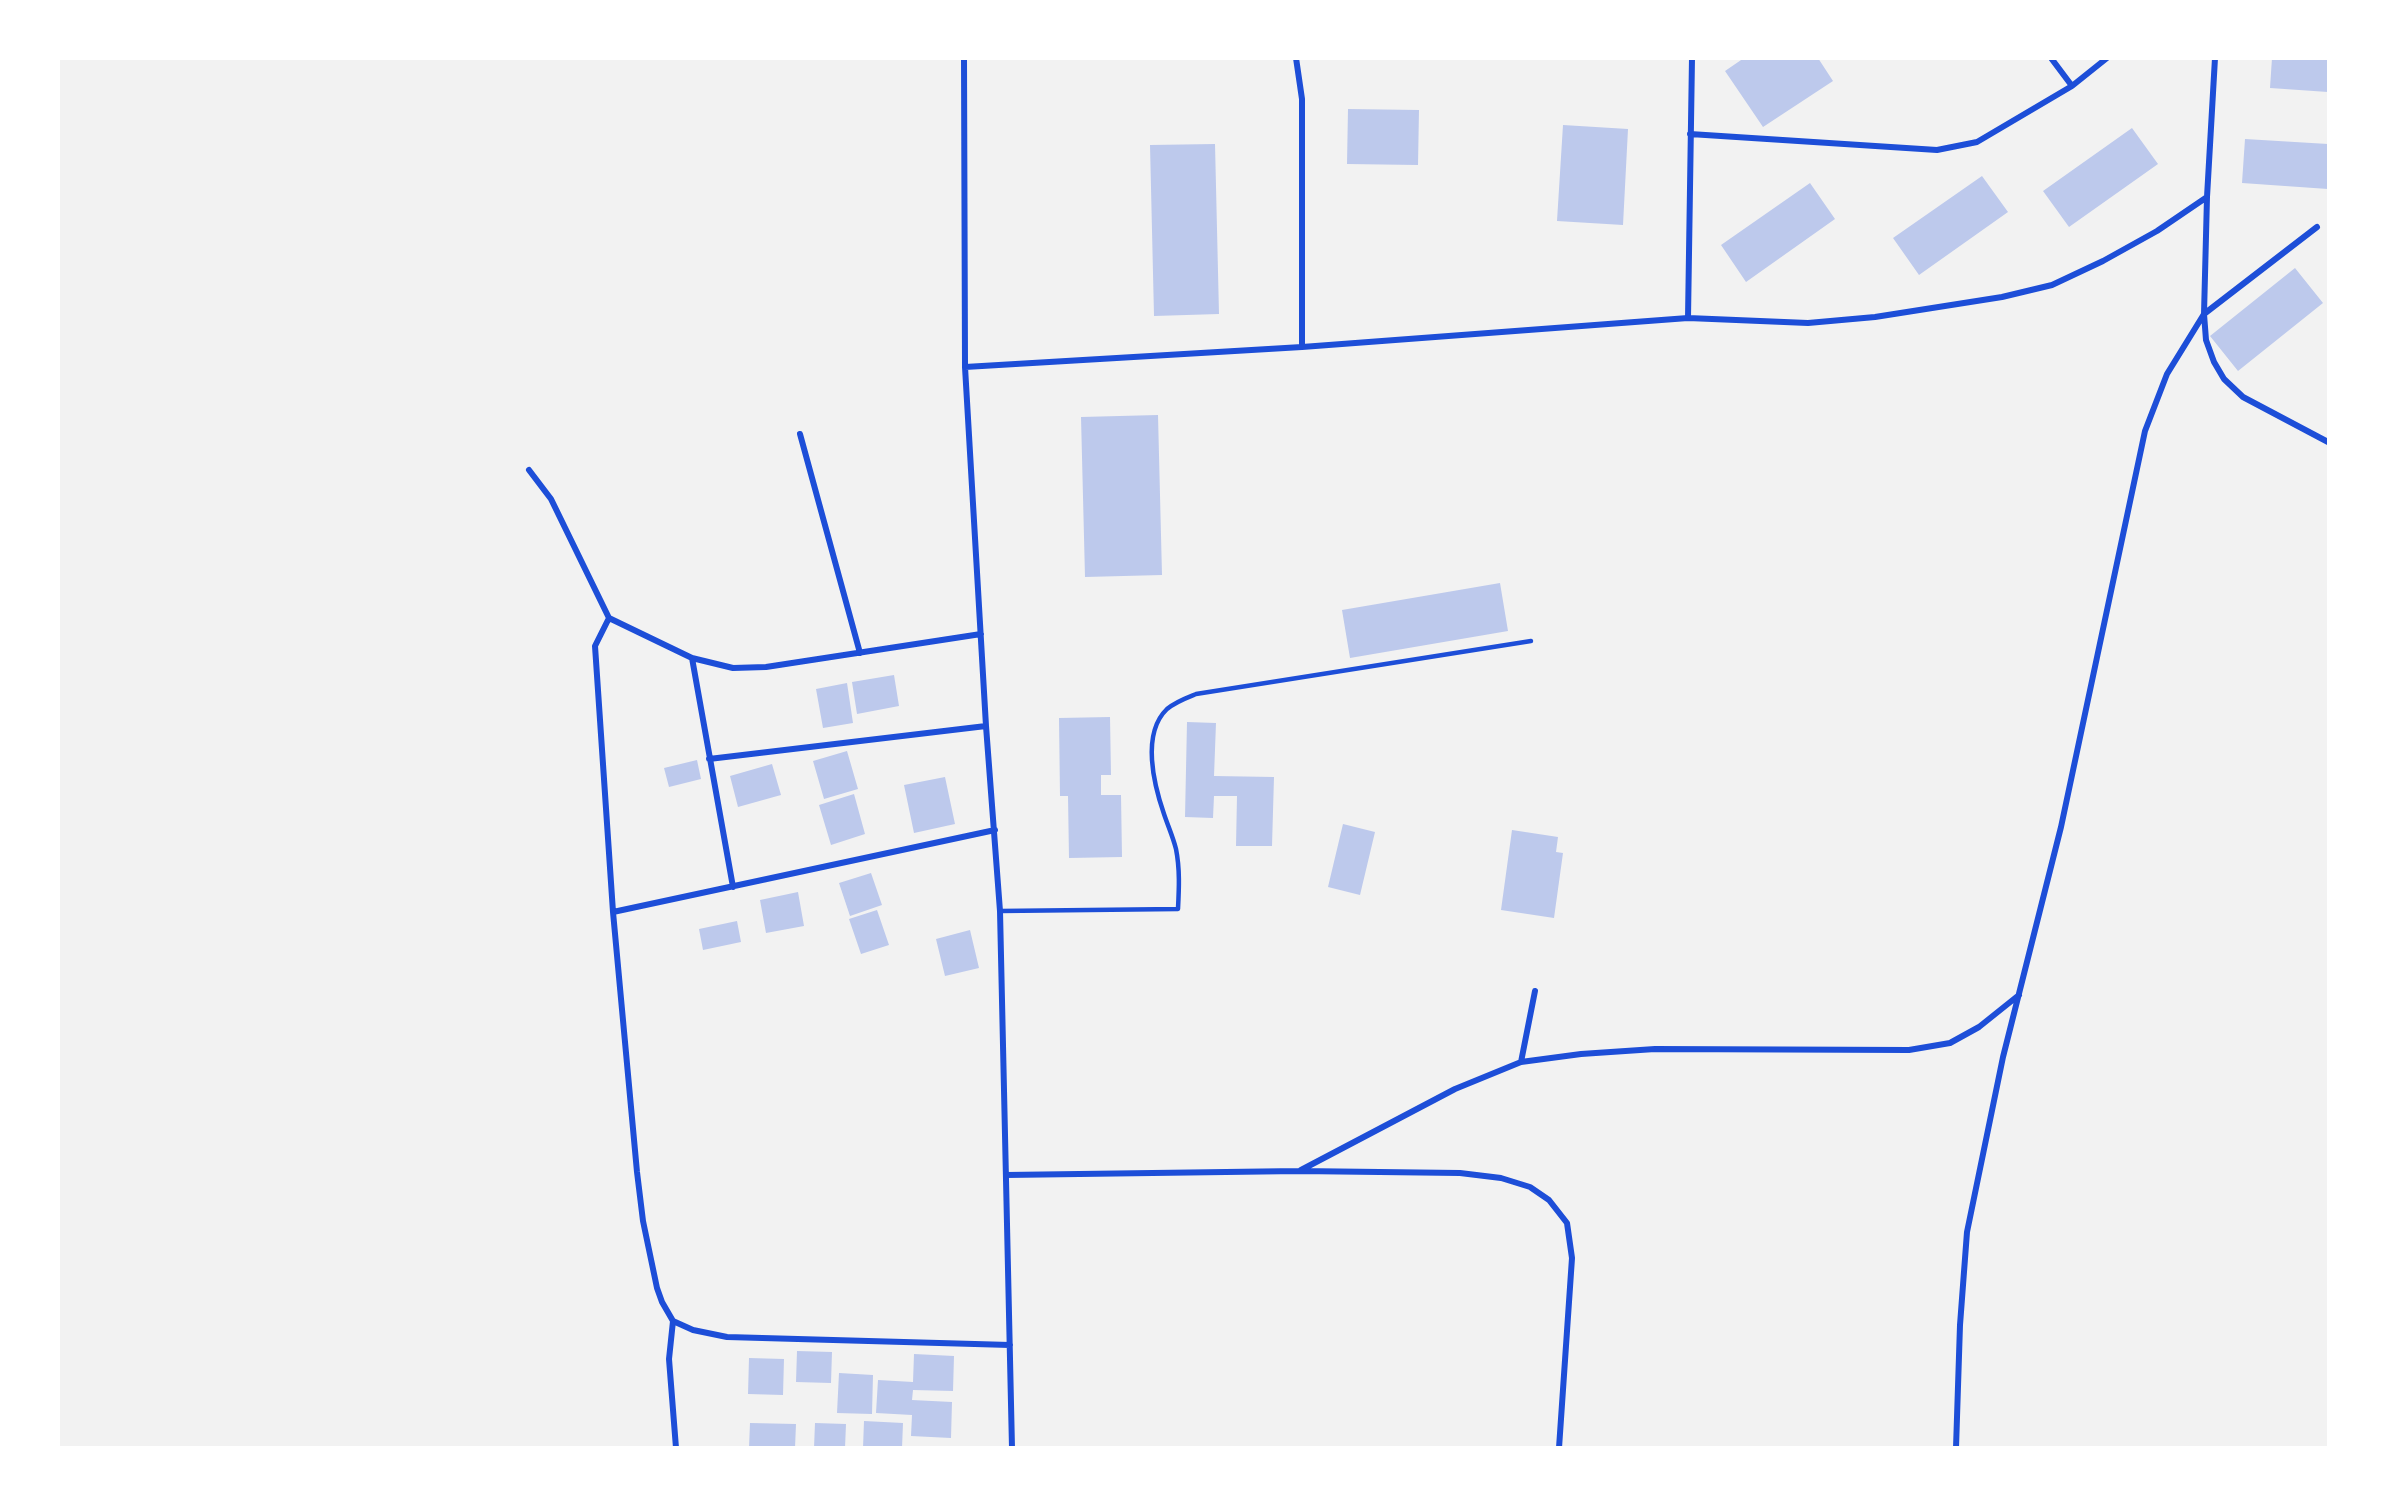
<!DOCTYPE html>
<style>
body{margin:0}
#map{position:relative;width:2387px;height:1506px;overflow:hidden;background:#f2f2f2;font-family:Rubik,sans-serif}
canvas{display:block}
.frame{position:absolute;inset:0;border:60px solid #fff;pointer-events:none}
</style>
<div id="map">
<canvas width="2387" height="1506"></canvas>
<div class="frame"></div>
</div>
<script>
const ctx = document.querySelector('canvas').getContext('2d');
ctx.lineJoin = 'round';
function fillPath(path, color) { ctx.fillStyle = color; ctx.fill(path, 'evenodd'); }
function stroke(path, color, width, dash) { ctx.strokeStyle = color; ctx.lineWidth = width; ctx.lineCap = dash ? 'butt' : 'round'; ctx.setLineDash(dash || []); ctx.stroke(path); }
fillPath(new Path2D(`
 M1744,58H1818L1833,81L1763,127L1725,71Z
 M2272,58H2328V92L2270,88Z
 M1348,109L1419,110L1418,165L1347,164Z
 M1563,125L1628,129L1623,225L1557,221Z
 M2132,128L2158,164L2069,227L2043,191Z
 M2245,139L2328,144V189L2242,183Z
 M1215,144L1219,314L1154,316L1150,145Z
 M1982,176L2008,212L1919,275L1893,238Z
 M1810,183L1835,219L1746,282L1721,245Z
 M2295,268L2323,303L2238,371L2210,336Z
 M1158,415L1162,575L1085,577L1081,417Z
 M1500,583L1508,631L1350,658L1342,610Z
 M894,675L899,706L857,714L852,682Z
 M847,683L853,723L823,728L816,689Z
 M1110,717L1111,775H1101V795H1121L1122,857L1069,858L1068,796H1060L1059,718Z
 M1187,722L1216,723L1214,776L1274,777L1272,846H1236L1237,796H1214L1213,818L1185,817Z
 M847,751L858,789L824,799L813,761Z
 M697,760L701,779L669,787L664,768Z
 M772,764L781,795L738,807L730,776Z
 M945,777L955,824L914,833L904,785Z
 M854,794L865,834L831,845L819,805Z
 M1343,824L1375,832L1360,895L1328,887Z
 M1512,830L1558,837L1556,852L1563,853L1554,918L1501,910Z
 M871,873L882,905L850,916L839,883Z
 M798,892L804,926L766,933L760,900Z
 M877,910L889,945L861,954L849,919Z
 M737,921L741,942L703,950L699,929Z
 M970,930L979,968L945,976L936,939Z
 M797,1351L832,1352L831,1383L796,1382Z
 M914,1354L954,1356L953,1391L913,1390L912,1400L952,1402L951,1438L911,1436L912,1415L876,1413L878,1380L913,1382Z
 M749,1358L784,1359L783,1395L748,1394Z
 M839,1373L873,1375L872,1414L837,1413Z
 M864,1421L903,1423L902,1448H863Z
 M750,1423L796,1424L795,1448H749Z
 M815,1423L846,1424L845,1448H814Z`), '#bdc9ec');
stroke(new Path2D(`
 M1000,911L1178,909C1179,889 1180,869 1176,849C1173,837 1168,826 1164,814C1154,785 1141,734 1167,709C1175,702 1186,698 1196,694L1531,641`), '#1d4ed8', 4.5);
stroke(new Path2D(`
 M964,58L965,367L986,726L1000,911L1012,1448
 M1296,58L1302,99V347
 M2072,86L2107,58
 M1690,134L1937,150L1977,142L2072,86L2051,58
 M2207,197L2204,314L2206,340L2214,362L2224,379L2243,397L2328,442
 M1688,318L1692,58
 M965,367L1302,347L1688,318L1808,323L1875,317L2002,297L2052,285L2103,261L2157,231L2207,197L2215,58
 M800,434L860,653
 M529,470L551,499L609,618L692,658L733,668L766,667L981,634
 M609,618L595,646L613,912
 M692,658L733,887
 M709,759L986,726
 M995,830L613,912L637,1172L643,1221L657,1288L662,1302L673,1321L693,1330L727,1337L1010,1345
 M1521,1062L1535,991
 M1301,1170L1455,1089L1521,1062L1581,1054L1655,1049L1909,1050L1950,1043L1979,1027L2019,995
 M1006,1175L1299,1171L1460,1173L1501,1178L1530,1187L1549,1200L1567,1223L1572,1258L1559,1448
 M673,1321L669,1359L676,1448
 M1956,1448L1960,1325L1967,1232L2003,1057L2061,827L2145,431L2167,374L2204,314L2317,227`), '#1d4ed8', 6);
</script>
